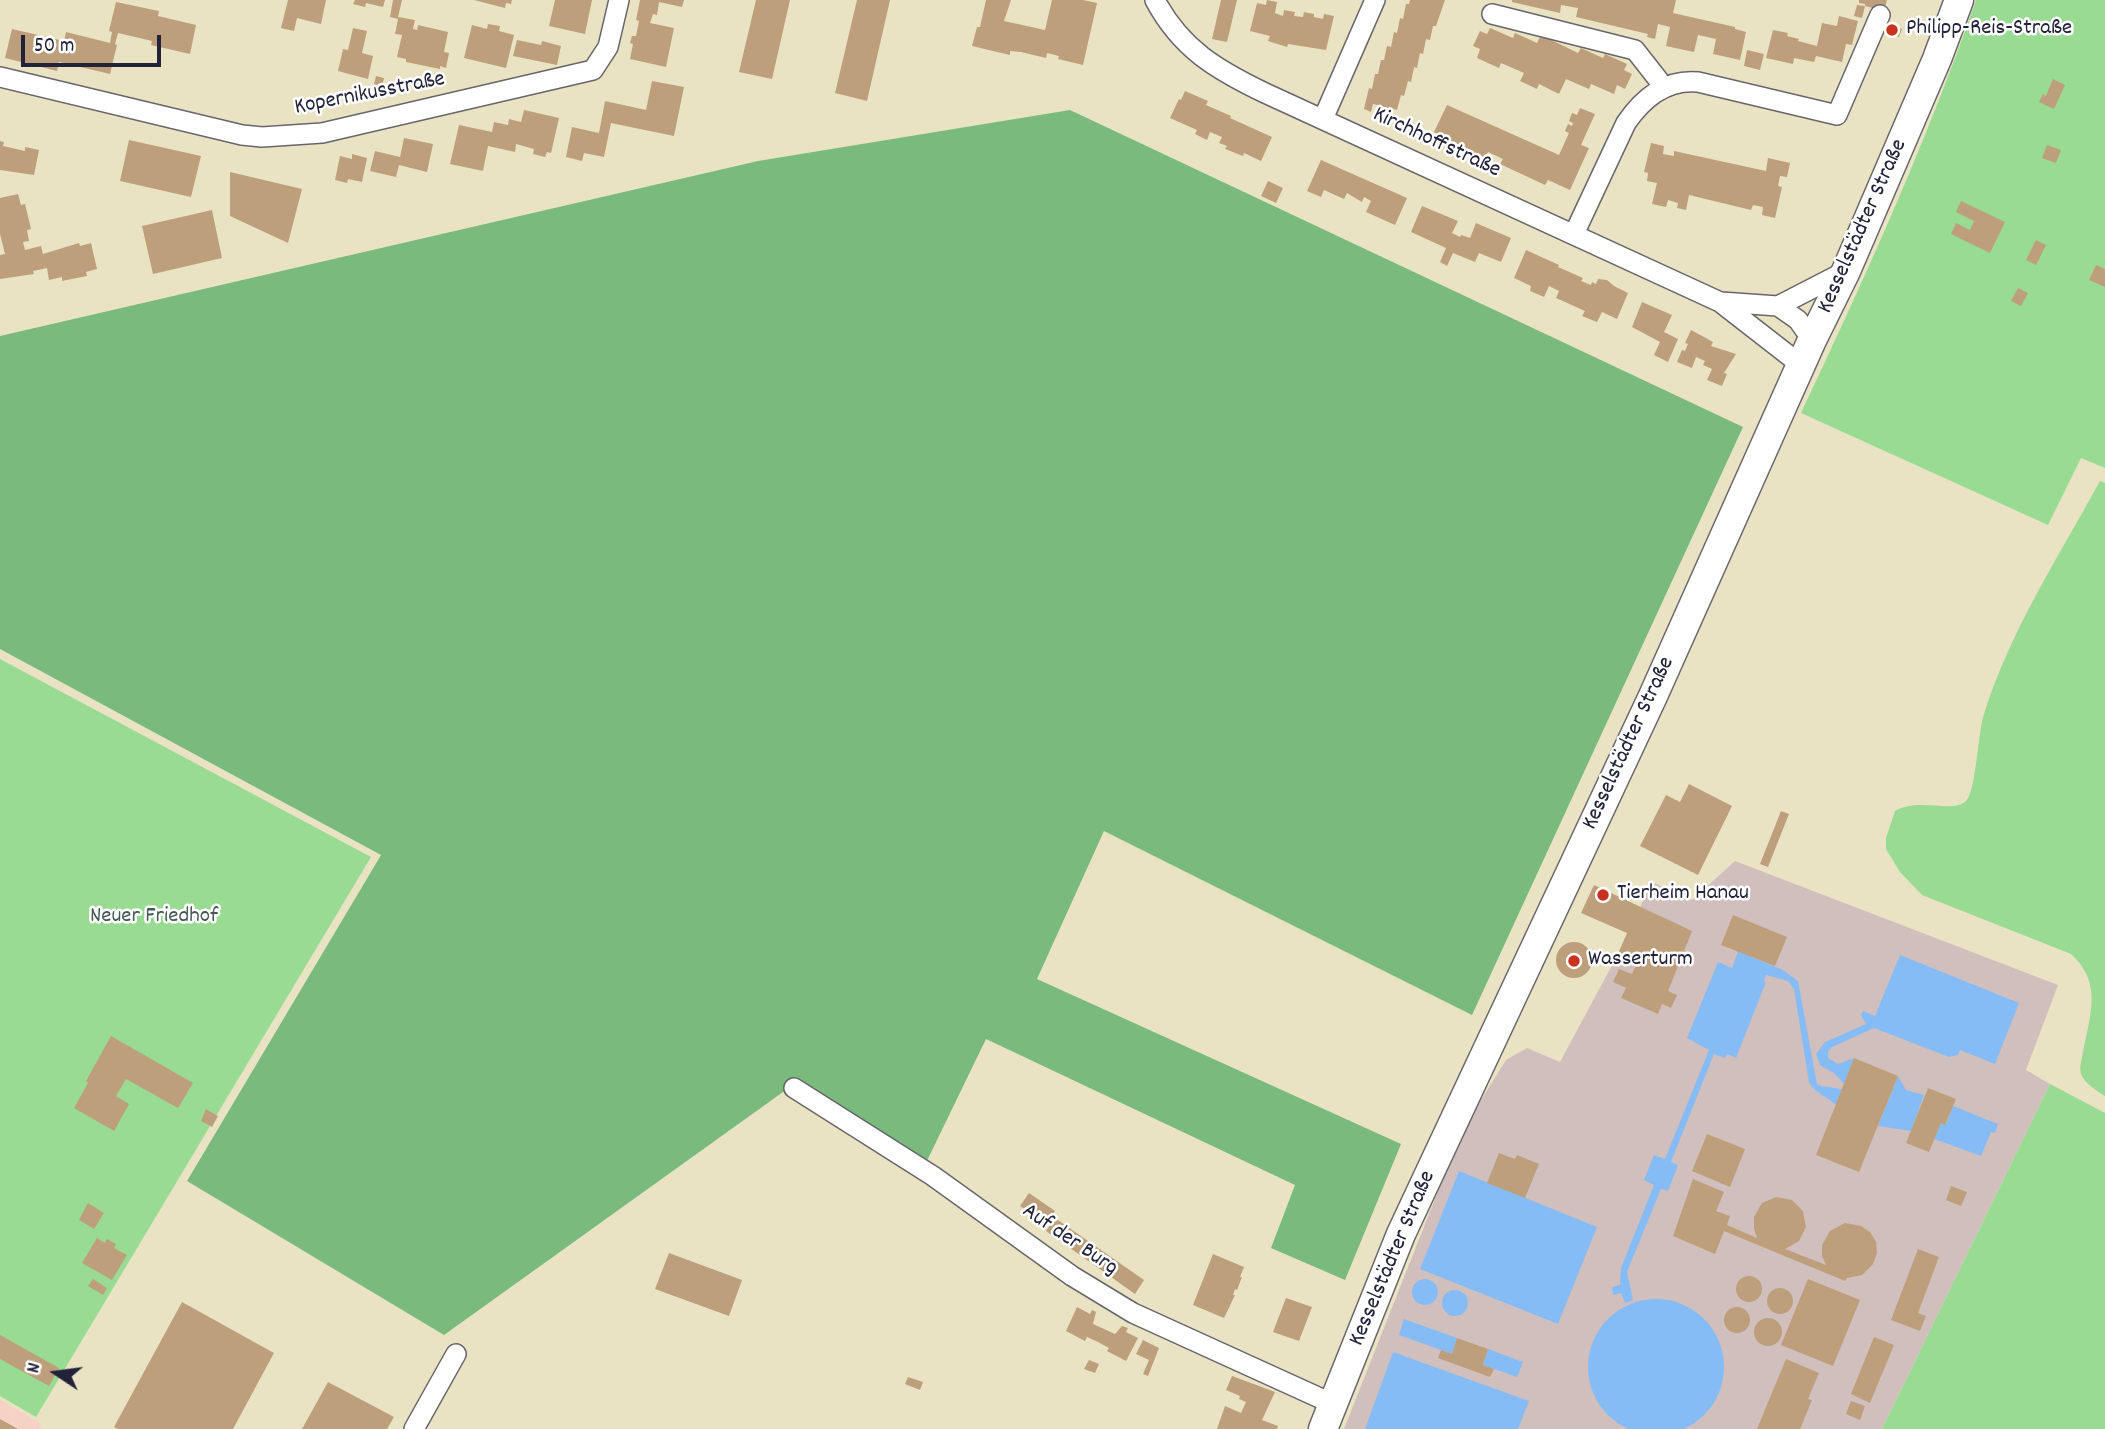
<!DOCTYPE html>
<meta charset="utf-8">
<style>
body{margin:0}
#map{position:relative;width:2105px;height:1429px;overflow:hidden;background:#e9e3c3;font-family:Dekko,sans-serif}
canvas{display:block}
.north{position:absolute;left:21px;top:1338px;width:70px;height:70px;-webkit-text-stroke:5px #fff;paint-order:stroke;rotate:283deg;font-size:19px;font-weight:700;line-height:28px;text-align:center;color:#22223b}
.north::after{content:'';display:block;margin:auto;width:24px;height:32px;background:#22223b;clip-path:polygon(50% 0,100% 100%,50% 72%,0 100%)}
.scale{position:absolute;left:21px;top:35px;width:140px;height:32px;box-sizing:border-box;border:4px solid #22223b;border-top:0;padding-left:9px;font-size:21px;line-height:24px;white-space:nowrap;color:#22223b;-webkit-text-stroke:5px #fff;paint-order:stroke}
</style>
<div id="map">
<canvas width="2105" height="1429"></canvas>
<div class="north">N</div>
<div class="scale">50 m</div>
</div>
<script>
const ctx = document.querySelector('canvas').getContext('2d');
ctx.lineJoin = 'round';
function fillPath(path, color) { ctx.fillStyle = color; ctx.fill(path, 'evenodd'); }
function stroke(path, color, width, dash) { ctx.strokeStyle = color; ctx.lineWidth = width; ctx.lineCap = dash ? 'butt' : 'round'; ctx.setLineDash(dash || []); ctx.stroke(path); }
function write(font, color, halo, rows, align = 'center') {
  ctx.font = font + ' Dekko,sans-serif'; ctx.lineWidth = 5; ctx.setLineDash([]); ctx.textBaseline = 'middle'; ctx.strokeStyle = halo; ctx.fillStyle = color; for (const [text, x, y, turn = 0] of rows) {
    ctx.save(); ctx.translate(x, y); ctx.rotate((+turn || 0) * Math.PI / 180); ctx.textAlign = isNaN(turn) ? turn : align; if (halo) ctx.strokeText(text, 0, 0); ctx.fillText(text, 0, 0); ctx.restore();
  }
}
fillPath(new Path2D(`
 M0,1400L42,1424L39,1429H0Z`), '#f6d2c4');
fillPath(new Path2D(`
 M1735,861L2058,985L2026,1070L2050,1084L1882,1429H1344L1448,1166L1481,1100L1506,1060L1527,1048L1560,1062L1617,956L1652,882L1692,900Z`), '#d1bfbe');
fillPath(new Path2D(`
 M1976,0H2105V468L2081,458L2048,525L1801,413C1865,278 1927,141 1976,0Z
 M2100,481L2105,483V1096C2096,1090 2085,1084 2081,1074C2079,1067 2082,1059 2083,1052C2090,1015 2103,983 2071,954L1922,895L1900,872L1886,849V838L1895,811C1919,797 1952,814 1966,801C1976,791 1978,732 1984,714C2010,631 2059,556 2100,481Z
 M0,659L371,857L36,1417L0,1396Z
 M2050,1084L2105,1113V1429H1882Z`), '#99db93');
fillPath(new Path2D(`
 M1070,110L1743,427L1472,1015L1104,831L1037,979L1401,1144L1345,1280L1271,1248L1295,1185L986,1039L923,1169L790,1087L444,1335L187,1181L381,855L0,649V336L758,161Z`), '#7abb7d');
fillPath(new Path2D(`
 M1738,951L1783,970L1798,981L1817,1084L1821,1086L1842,1089L1836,1105C1827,1096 1814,1093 1809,1082L1794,989L1788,981L1766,975L1764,981L1766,982L1736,1058L1727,1054L1725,1058L1714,1054L1671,1162L1678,1165L1668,1191L1661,1189L1627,1272L1633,1300L1625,1303L1621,1293L1613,1295L1612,1287L1620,1285L1621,1268L1654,1185L1644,1180L1654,1155L1665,1159L1709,1050L1687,1038L1718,962L1732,968Z
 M1900,955L2019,1003L1995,1064L1960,1050L1958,1055L1949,1057L1874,1028L1832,1047L1828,1052V1058L1838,1064L1854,1058L1844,1084L1834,1073L1820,1065L1816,1054L1825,1042L1866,1024L1861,1015L1863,1011L1875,1016Z
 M1898,1076L1906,1090L1924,1095L1911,1131L1878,1126Z
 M1953,1106L1998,1124L1995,1133L1991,1132L1981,1156L1934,1139L1941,1123L1946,1124Z
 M1459,1171L1597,1227L1558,1324L1420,1269Z
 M1412 1292a13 13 0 1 1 26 0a13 13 0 1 1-26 0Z
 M1442 1303a13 13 0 1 1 26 0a13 13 0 1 1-26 0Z
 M1588 1367a68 68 0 1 1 136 0a68 68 0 1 1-136 0Z
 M1404,1319L1457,1338L1452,1354L1399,1335Z
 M1488,1349L1523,1362L1517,1377L1483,1365Z
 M1393,1352L1529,1401L1518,1429H1365Z`), '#86bcf5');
fillPath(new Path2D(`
 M288,0H326L321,24L297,18L294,31L281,28Z
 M355,0H385L383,7L366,3L365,7L353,4Z
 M393,0H402L398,17L415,20L413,29L417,30L418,25L448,32L444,52L449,53L446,68L440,66V69L406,62V59L397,57L402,35L395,34L398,19L390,17Z
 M474,0H512L511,4L506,3L505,8Z
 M555,0H592L585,34L549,26Z
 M640,0H684L682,7L659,2L657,15L653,14L650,23L674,28L666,67L630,59L633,44L630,43L632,36H636L639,21L636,20Z
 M756,0H790L772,79L739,72Z
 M857,0H890L867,101L835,93Z
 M986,0H1011L1004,21L1045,30L1052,0H1083L1097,3L1083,65L1058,59L1059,56L1047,53L1046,58L1021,52L1010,51V55L972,46L977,27H980Z
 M1221,0H1237L1227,42L1212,39Z
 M1267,0L1277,2L1275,13L1283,16L1284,10L1295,12L1294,16L1303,17L1304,12L1314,14V17L1323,19L1324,14L1334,16L1326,50L1288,44L1287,47L1268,41L1270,36L1250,31L1257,3L1266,5Z
 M1410,0H1445L1436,26H1433L1430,40L1426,39L1423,54L1420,53L1417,68L1414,67L1411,82L1408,81L1404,96L1401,95L1397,110L1373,104L1371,112L1364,109L1369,88L1372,89L1375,74H1378L1381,60H1384L1387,46L1391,47L1394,32L1397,33L1400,18L1403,19L1406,4H1409Z
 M1512,0H1676L1673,13L1735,27V29L1746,32L1740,60L1713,54L1716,39L1698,35L1694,52L1666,46L1670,27L1658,24L1655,39L1647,37L1648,34L1576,17L1578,8L1561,5L1560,13L1512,2Z
 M1859,0H1887L1884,11L1865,6L1862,18L1854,16L1857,5L1865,6V4L1859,3Z
 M116,2L159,11L158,16L196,25L190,54L151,45L152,41L118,33L115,44L117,45L110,74L59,62L57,71L5,58L12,29L64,41L66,32L110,43L112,32L109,31Z
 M1839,16L1858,21L1852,45L1846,44L1842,62L1816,56L1814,62L1794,58L1793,64L1766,58L1773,30L1788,33L1787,36L1799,39L1798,41L1817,46L1822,23L1837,26Z
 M1886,23L1902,29L1899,37L1883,31Z
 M488,24L500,26L499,31L514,35L506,68L464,58L472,25L487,29Z
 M353,28L367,31L362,53L373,56L368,79L338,71L343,49L348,50Z
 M1490,28L1513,38L1515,33L1537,43L1541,35L1578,53L1581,48L1603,58L1605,54L1627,64L1624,70L1632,74L1625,89L1617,85L1614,94L1591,84L1589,89L1566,79L1559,94L1539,84L1537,89L1520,81L1524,73L1501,63L1499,68L1477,58L1480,49L1473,46L1480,31L1487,34Z
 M517,40L541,45L542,41L561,46L557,65L513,56Z
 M1747,50L1764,54L1760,70L1744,66Z
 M376,76L384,78L380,95L372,93Z
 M2053,79L2065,85L2054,109L2039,102L2043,94L2046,96Z
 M652,81L684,87L674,136L611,123L604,157L584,153L582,161L566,157L572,127L599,133L605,101L646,110Z
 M1185,91L1208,101L1206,105L1231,116L1230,118L1272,137L1261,161L1244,153L1243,156L1225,149L1227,146L1219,143L1222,137L1210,132L1207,140L1195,134L1197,130L1170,118L1179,99L1181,100Z
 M1447,105L1559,155L1569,133L1565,131L1568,124L1572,126L1573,123L1569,121L1572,113L1577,115L1580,108L1595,114L1581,145L1589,148L1570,190L1548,180L1545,185L1500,164L1503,159L1488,152L1485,158L1440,138L1441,136L1434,132Z
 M524,110L559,118L551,153L547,152L545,157L533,154L534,149L516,144L515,152L488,146L483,171L450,164L459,125L492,132L494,122L508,125L509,119L521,122Z
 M404,138L433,144L427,172L399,165L396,177L370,171L375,151L400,157Z
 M129,140L201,156L191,197L120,181Z
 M0,141L4,142L3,146L25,151V147L39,150L34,175L0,170Z
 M1651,143L1664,146L1663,154L1674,156V151L1766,171L1768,158L1790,163L1787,177L1780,176L1778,186L1782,187L1775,218L1762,215L1763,207L1753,205L1751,210L1689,195L1686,210L1677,208L1678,203L1668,200L1666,207L1652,204L1657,183L1647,181L1648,173L1644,172Z
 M2047,145L2061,150L2056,163L2042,158Z
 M352,154L367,158L362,182L348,179L347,183L335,180L340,156L352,159Z
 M1321,160L1407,198L1395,225L1366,212L1371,201L1364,197L1362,202L1347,193L1344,199L1324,190L1321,197L1307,191Z
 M230,172L302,189L288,243L230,216Z
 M1268,181L1283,188L1276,203L1261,196Z
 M18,194L21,205L25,204L31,229L27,230L29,241L23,242L25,250L41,246L43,254L79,243L80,246L91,243L97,269L86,272L87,276L62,281V277L49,280L47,268L33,271L34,274L0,279V255L5,254L0,234V198Z
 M1961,201L2005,222L1990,253L1951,234L1956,223L1970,230L1974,221L1956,212Z
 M1422,206L1458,221L1452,233L1460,237L1461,235L1470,238L1476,223L1511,238L1501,262L1479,253L1475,262L1453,253L1447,266L1440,262L1446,248L1411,232Z
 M212,210L222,258L153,274L142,226Z
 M2036,240L2046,245L2036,265L2026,260Z
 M1526,250L1559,265L1558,267L1583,278L1581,281L1591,285L1592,282L1596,284L1598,279L1607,280L1614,286L1628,293L1617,319L1602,312L1597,322L1582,316L1585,311L1556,298L1559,291L1549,286L1544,297L1530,291L1531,286L1514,278Z
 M2096,265L2105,269V287L2089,280Z
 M2018,288L2028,293L2021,306L2011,301Z
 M1642,302L1672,315L1664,332L1678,339L1668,362L1654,355L1660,342L1632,327Z
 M1691,330L1713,342L1711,346L1736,354L1724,373L1727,374L1722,386L1707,380L1712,369L1703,365L1705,361L1696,357L1692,368L1677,362L1682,350L1685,351L1688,344L1685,343Z
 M1689,784L1732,806L1698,875L1640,846L1666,795L1680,802Z
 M1781,811L1789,814L1768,867L1760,864Z
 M1594,885L1692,931L1668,991L1677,995L1671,1008L1662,1004L1658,1014L1621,998L1626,988L1613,982L1619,969L1632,974L1636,965L1617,956L1627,933L1581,913Z
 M1733,915L1787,937L1775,966L1721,945Z
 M1556 960a18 18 0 1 1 36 0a18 18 0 1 1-36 0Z
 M111,1036L193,1083L178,1108L126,1079L116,1096L129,1104L114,1131L74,1108L88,1083L86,1081Z
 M1854,1058L1898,1076L1859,1172L1816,1155Z
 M1928,1088L1956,1099L1945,1125L1941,1123L1929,1152L1906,1143Z
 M206,1109L218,1116L212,1127L201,1121Z
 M1707,1134L1745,1149L1730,1187L1692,1171Z
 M1499,1153L1515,1159L1517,1155L1539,1164L1525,1198L1487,1183Z
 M1693,1179L1724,1192L1716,1211L1730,1216L1727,1225L1757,1238L1754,1228V1217L1762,1203L1776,1197L1792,1200L1803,1211L1806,1227L1799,1241L1785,1249L1826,1265L1822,1256V1245L1830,1231L1845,1223L1861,1226L1870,1232L1876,1242L1877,1253L1873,1264L1862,1275L1847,1278L1845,1281L1724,1231L1715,1254L1673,1236Z
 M1951,1186L1967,1192L1961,1206L1946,1200Z
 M1029,1193L1055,1211L1046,1224L1020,1206Z
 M88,1203L104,1213L94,1229L79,1220Z
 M1055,1218L1144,1280L1135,1294L1046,1231Z
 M97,1238L105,1243L107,1239L116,1244L114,1248L127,1255L112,1280L82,1263Z
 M1918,1249L1939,1257L1918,1313L1926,1316L1920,1331L1891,1320Z
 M669,1253L742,1280L729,1316L655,1289Z
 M1213,1254L1244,1267L1240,1277H1242L1237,1290L1235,1289L1233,1295H1235L1224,1318L1193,1305Z
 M1736 1289a13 13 0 1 1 26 0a13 13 0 1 1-26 0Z
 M93,1279L107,1288L103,1295L88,1286Z
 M1808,1279L1860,1300L1833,1366L1781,1345Z
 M1767 1301a13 13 0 1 1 26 0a13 13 0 1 1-26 0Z
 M1286,1298L1312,1307L1299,1341L1273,1332Z
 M182,1302L274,1353L233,1429H118L114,1427Z
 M1724 1320a13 13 0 1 1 26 0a13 13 0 1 1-26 0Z
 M1077,1307L1090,1314L1092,1310L1096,1312L1093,1324L1115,1334L1122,1326L1128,1328L1126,1332L1138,1338L1126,1361L1107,1351L1109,1348L1098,1342L1087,1337L1085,1341L1066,1331Z
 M1754 1332a14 14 0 1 1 28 0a14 14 0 1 1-28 0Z
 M0,1335L59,1368L49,1386L0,1359Z
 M1874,1337L1894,1345L1870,1403L1851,1394Z
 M1457,1338L1488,1349L1483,1365L1494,1369L1490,1377L1438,1358L1441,1350L1452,1354Z
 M1143,1340L1159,1348L1148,1376L1143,1374L1149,1360L1136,1354Z
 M1786,1359L1819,1373L1808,1399L1812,1400L1800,1429H1757Z
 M1089,1360L1099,1364L1095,1373L1084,1369Z
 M1232,1376L1275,1392L1262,1420L1278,1426L1277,1429H1217L1225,1406L1241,1413L1246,1402L1239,1399L1240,1396L1226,1390Z
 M908,1377L923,1382L920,1390L905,1384Z
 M328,1382L394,1417L387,1429H302Z
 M1851,1401L1865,1406L1860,1420L1846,1414Z
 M0,1419L18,1429H0Z`), '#be9f7b');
const minor = new Path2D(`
 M1155,0C1181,49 1217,70 1265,93L1720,302L1801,365
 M1492,14L1635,50L1664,87
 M0,77L242,135L262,137L322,133L593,70L608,47L619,0
 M1323,119L1375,0
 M1574,234L1626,123C1643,98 1666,79 1698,82L1837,115L1880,15
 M1721,302L1778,306L1846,271
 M1778,306L1798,320L1812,340
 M794,1088L933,1176L1072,1276L1133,1313L1333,1404
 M414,1429L456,1354`);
const secondary = new Path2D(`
 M1323,1429L1401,1234L1653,696L1812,340L1846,271L1937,59L1959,0`);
stroke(minor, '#68666b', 22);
stroke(secondary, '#68666b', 31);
stroke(minor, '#fff', 19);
stroke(secondary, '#fff', 28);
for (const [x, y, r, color] of [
 [1892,30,7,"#c8321e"],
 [1603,895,7,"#c8321e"],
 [1574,961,7,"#c8321e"]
]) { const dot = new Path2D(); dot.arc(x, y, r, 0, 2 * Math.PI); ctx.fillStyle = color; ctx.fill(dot); stroke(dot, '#fff', 2.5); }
write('23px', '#22223b', '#fff', [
 ["Philipp-Reis-Straße",1906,30],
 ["Tierheim Hanau",1617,895],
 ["Wasserturm",1588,961]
], 'left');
write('23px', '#22223b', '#fff', [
 ["Kopernikusstraße",370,95,-11],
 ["Kirchhoffstraße",1436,144,25],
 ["Kesselstädter Straße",1864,227,-66],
 ["Kesselstädter Straße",1630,744,-65],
 ["Auf der Burg",1069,1241,34],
 ["Kesselstädter Straße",1394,1259,-67]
]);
write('23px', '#465a55', '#fff', [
 ["Neuer Friedhof",154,918]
]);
</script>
